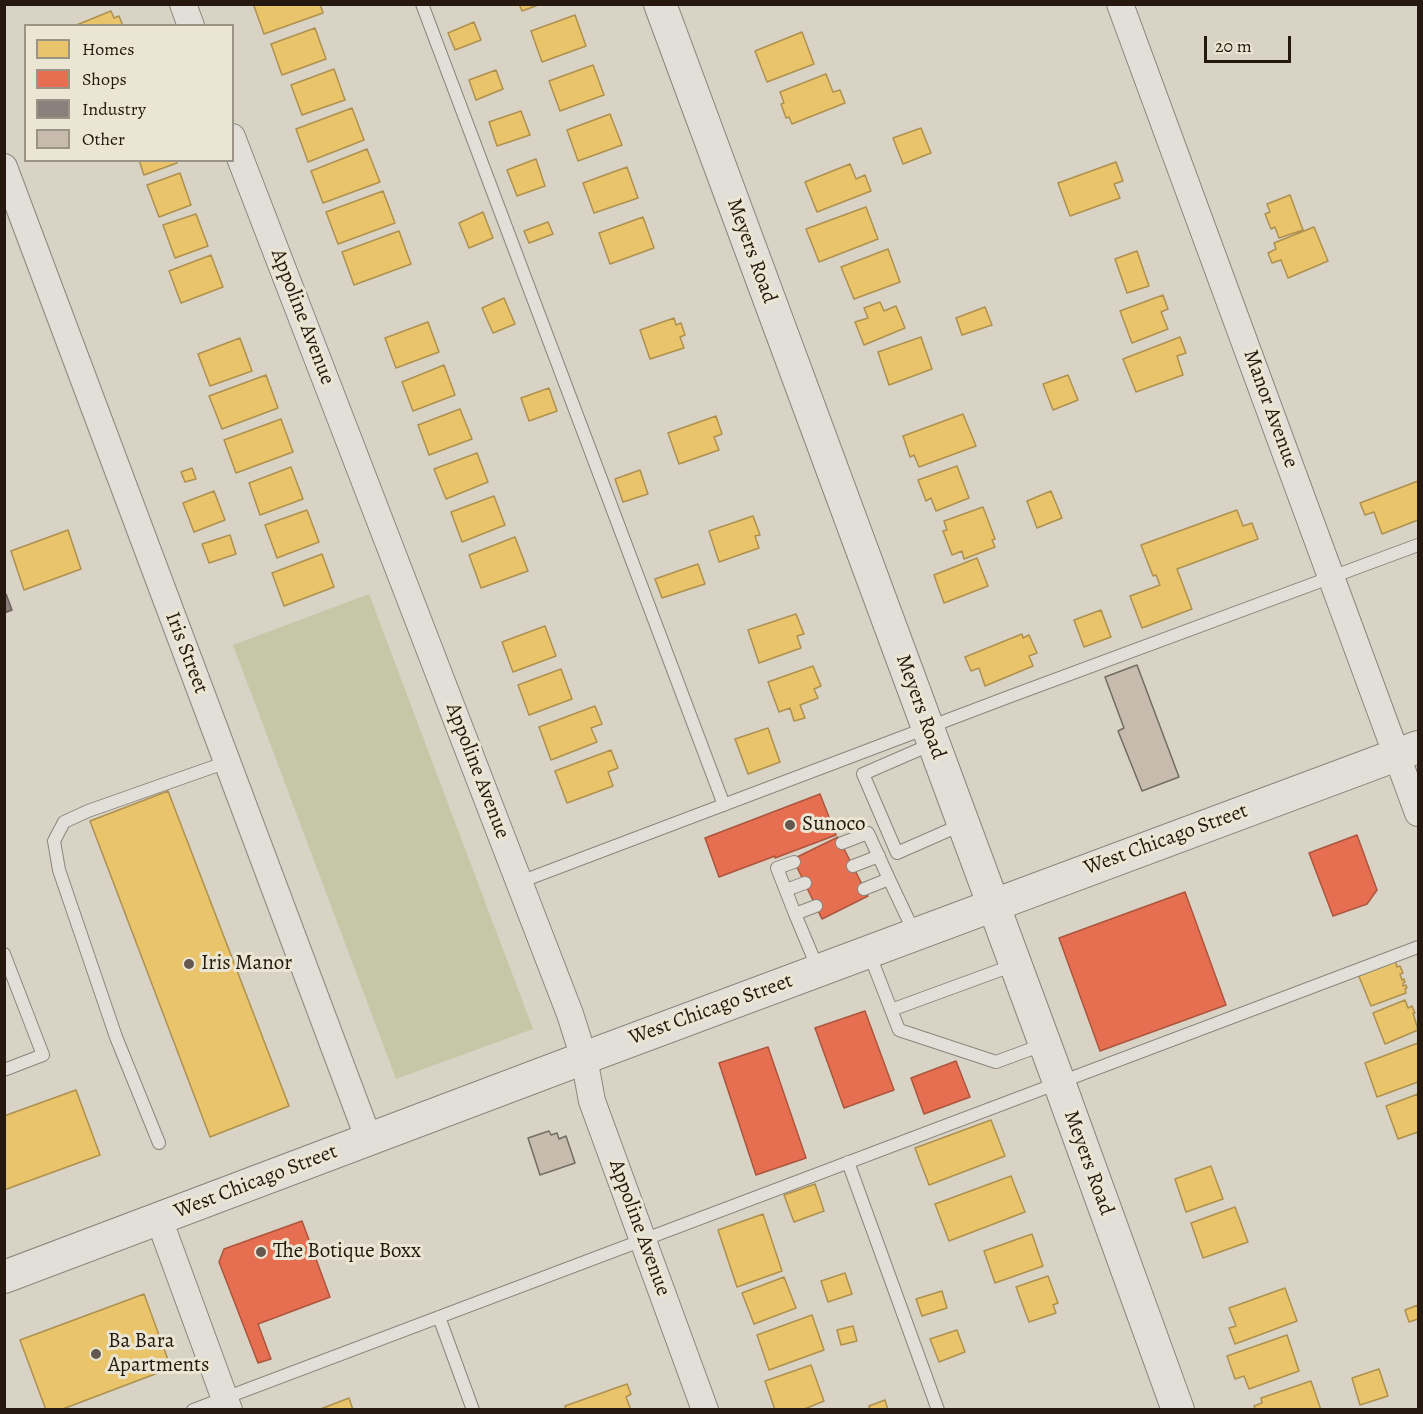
<!DOCTYPE html>
<style>
body{margin:0}
#map{position:relative;width:1423px;height:1414px;overflow:hidden;background:#d8d3c4;font-family:Alegreya,serif}
canvas{display:block}
.frame{position:absolute;inset:0;border:6px solid #24180f;pointer-events:none}
.legend{position:absolute;left:24px;top:24px;width:210px;height:138px;box-sizing:border-box;background:#ebe5d3;border:2px solid #9b9385;margin:0;padding:8px 10px;list-style:none;font-size:18px;color:#24180f}
.legend li{display:flex;align-items:center;gap:12px;height:30px}
.legend b{width:30px;border:2px solid #9b9385}
.scale{position:absolute;left:1204px;top:36px;width:87px;height:27px;box-sizing:border-box;border:3px solid #24180f;border-top:0;padding-left:8px;font-size:18px;line-height:21px;white-space:nowrap;color:#24180f;-webkit-text-stroke:4px #ebe5d3;paint-order:stroke}
</style>
<div id="map">
<canvas width="1423" height="1414"></canvas>
<div class="frame"></div>
<ul class="legend">
<li><b style="height:16px;background:#e9c46a"></b>Homes</li>
<li><b style="height:16px;background:#e76f51"></b>Shops</li>
<li><b style="height:16px;background:#8a817c"></b>Industry</li>
<li><b style="height:16px;background:#c7bbad"></b>Other</li>
</ul>
<div class="scale">20 m</div>
</div>
<script>
const ctx = document.querySelector('canvas').getContext('2d');
ctx.lineJoin = 'round';
function fillPath(path, color) { ctx.fillStyle = color; ctx.fill(path, 'evenodd'); }
function stroke(path, color, width, dash) { ctx.strokeStyle = color; ctx.lineWidth = width; ctx.lineCap = dash ? 'butt' : 'round'; ctx.setLineDash(dash || []); ctx.stroke(path); }
function write(font, color, halo, rows, align = 'center') {
  ctx.font = font + ' Alegreya,serif'; ctx.lineWidth = 6; ctx.setLineDash([]); ctx.textBaseline = 'middle'; ctx.strokeStyle = halo; ctx.fillStyle = color; for (const [text, x, y, turn = 0] of rows) {
    ctx.save(); ctx.translate(x, y); ctx.rotate((+turn || 0) * Math.PI / 180); ctx.textAlign = isNaN(turn) ? turn : align; if (halo) ctx.strokeText(text, 0, 0); ctx.fillText(text, 0, 0); ctx.restore();
  }
}
fillPath(new Path2D(`
 M369,594L533,1029L396,1079L233,645Z`), '#c5c7a6');
const homes = new Path2D(`
 M256,4H320L323,13L264,34L254,6Z
 M519,4H541L522,11Z
 M111,11L114,18L119,16L123,26H74Z
 M575,15L586,46L542,62L531,31Z
 M474,22L481,40L455,50L448,33Z
 M315,28L326,59L282,75L271,44Z
 M802,32L814,64L767,82L755,51Z
 M593,65L604,95L560,111L549,81Z
 M334,69L345,100L302,115L291,85Z
 M496,70L503,89L476,100L469,80Z
 M826,74L833,92L840,90L845,103L792,124L789,117L786,118L781,104L784,103L780,92Z
 M352,108L364,140L308,162L296,129Z
 M521,111L530,135L497,146L489,122Z
 M610,114L622,145L578,161L567,130Z
 M921,128L931,153L903,164L893,138Z
 M367,149L380,182L323,203L311,171Z
 M536,159L545,186L517,196L507,170Z
 M139,160H176L177,163L144,175Z
 M1116,162L1123,181L1114,184L1120,198L1070,216L1058,183Z
 M850,164L856,179L865,175L871,191L817,212L805,182Z
 M627,167L638,198L594,213L583,183Z
 M180,173L191,205L159,217L147,185Z
 M383,191L395,223L338,244L326,212Z
 M1290,195L1303,230L1279,238L1275,227L1271,229L1265,214L1270,212L1267,204Z
 M866,207L878,239L819,262L806,229Z
 M483,212L493,238L469,248L459,223Z
 M196,214L208,246L175,258L163,225Z
 M643,217L654,248L610,264L599,233Z
 M548,222L553,234L529,243L524,231Z
 M1314,227L1328,261L1288,278L1281,260L1272,263L1268,253L1276,249L1274,243Z
 M399,231L411,264L354,285L342,252Z
 M888,249L900,282L854,299L841,267Z
 M1137,251L1149,286L1127,293L1115,259Z
 M211,255L223,287L181,303L169,271Z
 M1163,295L1168,309L1161,312L1168,329L1132,343L1120,311Z
 M504,298L515,324L493,333L482,308Z
 M880,302L884,311L896,306L905,328L864,345L855,322L868,318L864,308Z
 M985,307L992,325L962,335L956,318Z
 M674,318L676,325L681,323L685,335L680,337L684,348L650,359L640,330Z
 M428,322L439,352L396,368L385,338Z
 M921,337L932,369L889,385L878,352Z
 M1180,337L1186,353L1177,356L1183,375L1136,392L1123,359Z
 M240,338L252,371L210,386L198,354Z
 M444,365L455,395L413,411L402,382Z
 M266,375L278,408L222,429L209,396Z
 M1068,375L1078,400L1053,410L1043,384Z
 M549,388L557,411L529,421L521,398Z
 M460,409L472,439L429,455L418,425Z
 M963,414L976,446L919,467L914,455L910,457L903,436Z
 M716,416L722,434L714,437L719,450L679,464L668,433Z
 M281,419L293,452L236,473L224,440Z
 M477,453L488,482L446,499L434,469Z
 M957,466L969,498L936,511L931,498L926,501L918,480Z
 M291,467L303,499L260,515L249,483Z
 M192,468L196,479L185,482L181,472Z
 M640,470L648,494L623,502L615,479Z
 M1418,481V520L1382,534L1374,512L1365,515L1360,503Z
 M214,491L225,520L194,532L183,503Z
 M1051,491L1062,518L1037,528L1027,501Z
 M494,496L505,525L462,542L451,512Z
 M983,507L995,539L992,540L995,547L964,559L962,551L952,555L943,531L947,530L944,521Z
 M307,510L319,542L277,558L265,525Z
 M1237,510L1243,526L1252,523L1258,539L1177,569L1192,609L1142,628L1130,596L1160,585L1156,575L1153,576L1141,545Z
 M753,516L760,535L755,536L759,548L719,562L709,531Z
 M68,530L81,569L24,590L11,551Z
 M230,535L236,554L209,563L202,544Z
 M515,537L528,571L481,588L469,555Z
 M322,554L334,587L284,606L272,573Z
 M977,558L988,586L944,603L934,575Z
 M698,564L705,584L662,598L655,579Z
 M1101,610L1111,637L1084,647L1074,620Z
 M796,614L804,634L797,636L801,648L759,663L748,630Z
 M545,626L556,656L513,672L502,642Z
 M1022,634L1023,638L1029,635L1037,653L1029,656L1033,666L985,686L979,668L971,671L965,657Z
 M813,666L821,686L814,689L818,698L800,705L805,718L794,721L790,708L779,712L768,682Z
 M561,669L572,699L529,715L518,685Z
 M595,706L602,724L591,728L597,742L551,760L539,727Z
 M768,728L780,762L748,774L735,739Z
 M611,750L618,768L608,772L613,786L567,803L555,771Z
 M168,791L289,1106L210,1137L90,821Z
 M1395,960L1397,967L1400,966L1403,973L1400,974L1402,980L1404,979L1405,982L1403,983V986L1406,985L1407,988L1405,989L1406,993L1371,1006L1358,974Z
 M1405,1000L1408,1008L1412,1006L1415,1013H1413L1418,1030L1385,1044L1373,1013Z
 M1418,1043V1082L1377,1097L1365,1063Z
 M76,1090L100,1155L4,1190V1116Z
 M1418,1094V1132L1398,1139L1386,1106Z
 M991,1120L1005,1156L929,1185L915,1148Z
 M1211,1166L1223,1199L1186,1212L1175,1179Z
 M1011,1176L1025,1212L949,1241L935,1204Z
 M815,1184L824,1211L794,1222L784,1195Z
 M1235,1207L1248,1242L1203,1258L1191,1223Z
 M763,1214L782,1271L737,1287L718,1230Z
 M1032,1234L1043,1266L995,1283L984,1251Z
 M845,1273L852,1294L828,1302L821,1281Z
 M1048,1276L1058,1303L1053,1305L1056,1313L1029,1322L1016,1287Z
 M784,1277L796,1308L754,1324L742,1293Z
 M1285,1288L1297,1321L1235,1344L1229,1328L1236,1326L1229,1308Z
 M942,1291L947,1308L922,1316L916,1299Z
 M144,1294L171,1368L60,1410H46L20,1340Z
 M1418,1305V1319L1409,1322L1405,1310Z
 M812,1315L824,1350L769,1370L757,1335Z
 M853,1326L857,1341L841,1345L837,1330Z
 M957,1330L965,1352L939,1362L930,1339Z
 M1287,1335L1299,1371L1249,1389L1244,1376L1235,1379L1227,1356Z
 M811,1365L824,1401L802,1410H775L765,1381Z
 M1379,1369L1388,1396L1360,1405L1352,1378Z
 M1311,1381L1321,1410H1256L1254,1406L1262,1403L1261,1398Z
 M627,1384L631,1394L626,1397L631,1410H566L565,1406Z
 M349,1398L353,1410H318Z
 M885,1400L888,1410H870L869,1406Z`);
fillPath(homes, '#e9c46a');
stroke(homes, '#ae904f', 1.5);
const shops = new Path2D(`
 M820,794L836,835L775,858V856L719,877L705,838Z
 M1357,835L1377,890L1367,904L1333,916L1309,853Z
 M838,837L868,896L822,919L793,859Z
 M1185,892L1226,1005L1100,1051L1059,938Z
 M865,1011L894,1090L844,1108L815,1028Z
 M768,1047L806,1158L756,1175L719,1063Z
 M956,1061L970,1097L924,1114L911,1078Z
 M302,1221L330,1297L258,1324L271,1359L258,1363L219,1262L224,1249Z`);
fillPath(shops, '#e76f51');
stroke(shops, '#ac553d', 1.5);
const industry = new Path2D(`
 M4,594H6L12,610L4,613Z`);
fillPath(industry, '#8a817c');
stroke(industry, '#6b625b', 1.5);
const building = new Path2D(`
 M1137,665L1179,777L1142,791L1118,731L1124,728L1105,677Z
 M549,1131L551,1135L557,1133L559,1139L566,1136L575,1163L540,1175L528,1138Z`);
fillPath(building, '#c7bbad');
stroke(building, '#716d64', 1.5);
const service = new Path2D(`
 M422,4L724,805
 M932,744L863,774L897,853L963,824
 M842,843L868,833L889,879
 M794,862L777,868L795,914
 M853,866L879,856
 M520,882L1011,696L1418,545
 M864,889L889,879L915,934
 M786,890L805,883
 M816,906L795,914L818,969
 M869,953L899,1030L996,1062L1045,1044
 M4,954L43,1055L4,1070
 M891,1010L1014,965
 M159,1143L116,1037L59,870L54,841L64,822L88,811L227,762
 M848,1162L938,1410
 M439,1317L473,1410
 M193,1410L1418,947`);
const minor = new Path2D(`
 M183,4L191,26
 M1120,4L1418,813
 M232,137L570,1014L584,1058L592,1101L705,1410
 M4,167L369,1140
 M159,1219L229,1410`);
const tertiary = new Path2D(`
 M660,4L1059,1082L1178,1410
 M4,1277L584,1058L1418,747`);
stroke(service, '#8a867c', 14);
stroke(minor, '#8a867c', 28);
stroke(tertiary, '#8a867c', 34);
stroke(service, '#e1dfd8', 12);
stroke(minor, '#e1dfd8', 26);
stroke(tertiary, '#e1dfd8', 32);
for (const [x, y, r, color] of [
 [790,825,6,"#63594e"],
 [189,964,6,"#63594e"],
 [261,1252,6,"#63594e"],
 [96,1354,6,"#63594e"]
]) { const dot = new Path2D(); dot.arc(x, y, r, 0, 2 * Math.PI); ctx.fillStyle = color; ctx.fill(dot); stroke(dot, '#ebe5d3', 2); }
write('21px', '#24180f', '#ebe5d3', [
 ["Meyers Road",751,251,70],
 ["Appoline Avenue",302,317,69],
 ["Manor Avenue",1270,409,70],
 ["Iris Street",186,653,69],
 ["Meyers Road",920,707,70],
 ["Appoline Avenue",477,771,69],
 ["West Chicago Street",1166,840,-20],
 ["West Chicago Street",711,1010,-20],
 ["Meyers Road",1088,1163,70],
 ["West Chicago Street",256,1182,-21],
 ["Appoline Avenue",639,1228,70]
]);
write('21px', '#24180f', '#ebe5d3', [
 ["Sunoco",802,825],
 ["Iris Manor",201,964],
 ["The Botique Boxx",273,1252],
 ["Ba Bara",108,1342],
 ["Apartments",108,1366]
], 'left');
</script>
